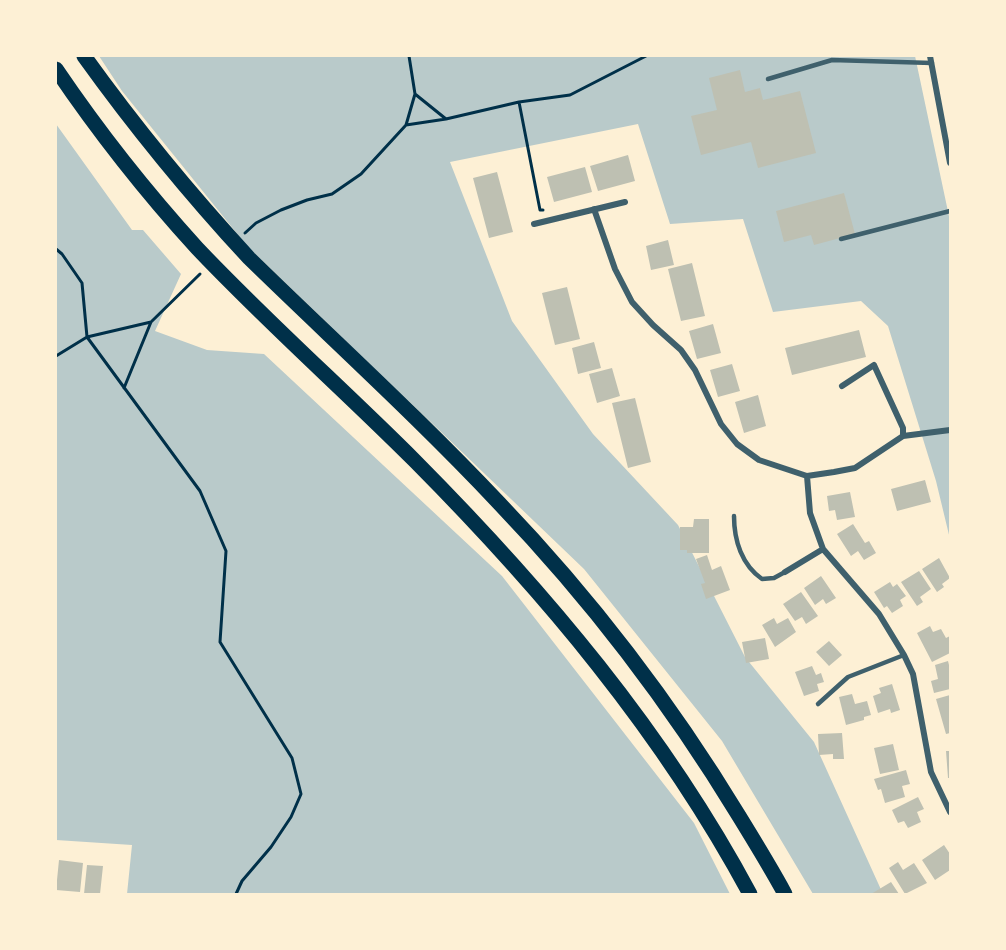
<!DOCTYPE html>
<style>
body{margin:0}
#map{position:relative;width:1006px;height:950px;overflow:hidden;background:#fdf0d5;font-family:Commissioner,sans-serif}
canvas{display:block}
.frame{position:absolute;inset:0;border:57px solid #fdf0d5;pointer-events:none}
</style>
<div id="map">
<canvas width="1006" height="950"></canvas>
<div class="frame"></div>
</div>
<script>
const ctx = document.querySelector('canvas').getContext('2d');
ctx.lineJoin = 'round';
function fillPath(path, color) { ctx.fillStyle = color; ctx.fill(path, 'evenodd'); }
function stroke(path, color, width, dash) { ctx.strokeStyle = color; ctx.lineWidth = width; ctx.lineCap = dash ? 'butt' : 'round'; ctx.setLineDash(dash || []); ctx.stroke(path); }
fillPath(new Path2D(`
 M99,56H915L950,221V539L936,481L888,326L861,301L773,312L743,219L670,224L638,124L450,162L512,321L593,434L678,525L745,657L814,742L883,894H813L722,741L584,569L247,246L122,91Z
 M56,124L132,230H143L181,274L155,331L207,350L264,354L502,576L694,823L730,894H127L132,845L56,840Z`), '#b9caca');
fillPath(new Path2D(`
 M740,70L745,92L760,88L763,100L800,91L816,153L758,168L751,142L701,155L691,116L717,110L709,78Z
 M628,155L635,181L598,191L590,166Z
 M585,167L592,192L554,202L547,177Z
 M497,172L513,232L489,238L473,178Z
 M844,193L855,234L814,245L811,235L784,242L776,211Z
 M668,240L674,265L651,270L646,246Z
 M692,263L705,316L681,321L668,269Z
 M567,287L580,339L555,345L542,293Z
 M713,324L721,353L697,359L689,331Z
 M859,330L866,357L792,375L785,348Z
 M594,342L601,368L578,374L572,348Z
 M732,364L740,391L718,397L710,370Z
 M612,368L620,396L597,403L589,374Z
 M758,395L766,426L744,433L735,402Z
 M635,398L651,462L628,468L612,403Z
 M925,480L931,502L897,511L891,489Z
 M850,492L855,517L837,520L835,510L829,511L827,496Z
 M694,519H709V553H687V550H680V527H693Z
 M853,524L865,543L869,541L876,553L864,560L858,551L851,556L837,534Z
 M707,555L712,570L721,566L730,590L706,599L701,584L705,583L696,559Z
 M939,558L950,578L942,584L944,587L937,592L922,569Z
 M919,571L931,589L920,597L923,602L917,606L901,582Z
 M821,576L836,598L826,604L823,599L815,605L804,588Z
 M890,582L893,587L897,584L906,596L900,600L903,606L892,613L887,606L884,608L874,592Z
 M801,592L818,616L806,624L802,617L795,621L783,604Z
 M774,618L777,624L788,618L796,632L775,647L762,625Z
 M930,626L933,632L941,629L946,638L950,636V653L932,662L917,633Z
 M765,638L769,659L746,663L742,642Z
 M829,641L842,655L829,666L816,652Z
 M948,661L950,669V689L934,693L931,681L938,679L935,665Z
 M812,666L816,675L821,673L824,682L817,684L819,691L804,696L795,672Z
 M892,684L900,710L891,713L890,709L878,713L873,696L881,693L879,688Z
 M852,694L855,704L867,701L871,715L864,717V720L846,725L839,697Z
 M950,695V733L946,734L936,699Z
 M842,733L844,759H833V754L819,755L818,734Z
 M893,744L899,770L880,774L874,748Z
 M946,751H950V778H948Z
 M906,770L910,784L902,786L905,797L885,803L881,789L878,790L874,779Z
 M918,797L924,809L917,812L921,822L908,828L904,821L898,823L892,810Z
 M944,845L950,854V870L935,880L922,860Z
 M59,860L83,863L80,892L56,890Z
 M898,862L903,870L914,863L927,883L905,894L889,868Z
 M87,865L103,866L100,894H84Z
 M891,882L899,894H871Z`), '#bec0b2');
stroke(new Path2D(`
 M415,94L446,119
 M519,102L540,210H543
 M406,125L415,94L409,56
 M245,233L256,223L281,210L307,200L332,194L361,174L406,125L446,119L519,102L570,95L646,56
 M56,249L62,254L82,283L87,337L200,491L226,551L220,642L292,758L301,794L291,817L271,847L242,881L236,894
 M56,356L87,337L151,322L200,274
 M124,388L151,322`), '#003049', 3);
stroke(new Path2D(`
 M768,79L832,60L932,63
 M841,239L950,211
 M734,516C734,541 742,565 762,579L774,578L785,572
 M818,704L848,677L904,655`), '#3f606c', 4.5);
stroke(new Path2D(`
 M930,56L950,163
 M594,209L615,269L632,302L653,325L681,350L695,370L721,424L737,444L759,460L807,476L834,472L855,468L903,436L950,430
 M534,224L625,202
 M842,386L874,365L903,428V436
 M807,476L810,513L823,549L879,614L904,655L913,674L931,772L950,812
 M785,572L823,549`), '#3f606c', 6);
stroke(new Path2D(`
 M84,56C135,127 189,193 249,258C332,339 419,418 499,503C590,598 671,704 739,816C755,842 771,868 785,894
 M56,69C98,131 146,192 197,248C267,322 343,389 415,461C544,591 663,732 750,894`), '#003049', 15);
</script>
